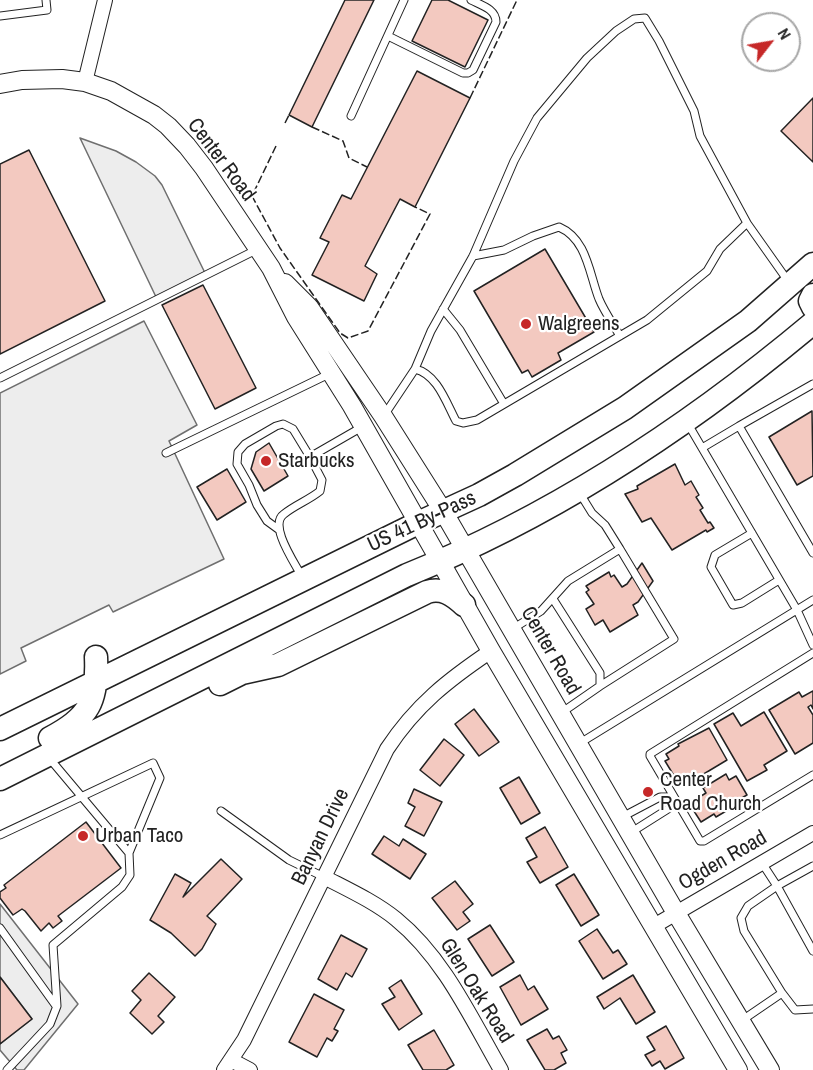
<!DOCTYPE html>
<style>
body{margin:0}
#map{position:relative;width:813px;height:1070px;overflow:hidden;background:#fff;font-family:"Archivo Narrow",sans-serif}
canvas{display:block}
.north{position:absolute;left:741px;top:12px;width:60px;height:60px;box-sizing:border-box;background:#fff;border:2px solid #a7a7a7;border-radius:50%;rotate:59deg;font-size:16px;font-weight:700;line-height:24px;text-align:center;color:#222}
.north::after{content:'';display:block;margin:auto;width:21px;height:27px;background:#c62828;clip-path:polygon(50% 0,100% 100%,50% 72%,0 100%)}
</style>
<div id="map">
<canvas width="813" height="1070"></canvas>
<div class="north">N</div>
</div>
<script>
const ctx = document.querySelector('canvas').getContext('2d');
ctx.lineJoin = 'round';
function fillPath(path, color) { ctx.fillStyle = color; ctx.fill(path, 'evenodd'); }
function stroke(path, color, width, dash) { ctx.strokeStyle = color; ctx.lineWidth = width; ctx.lineCap = dash ? 'butt' : 'round'; ctx.setLineDash(dash || []); ctx.stroke(path); }
function write(font, color, halo, rows, align = 'center') {
  ctx.font = font + ' "Archivo Narrow",sans-serif'; ctx.lineWidth = 4.5; ctx.setLineDash([]); ctx.textBaseline = 'middle'; ctx.strokeStyle = halo; ctx.fillStyle = color; for (const [text, x, y, turn = 0] of rows) {
    ctx.save(); ctx.translate(x, y); ctx.rotate((+turn || 0) * Math.PI / 180); ctx.textAlign = isNaN(turn) ? turn : align; if (halo) ctx.strokeText(text, 0, 0); ctx.fillText(text, 0, 0); ctx.restore();
  }
}
const parking = new Path2D(`
 M80,138L116,151L136,162L155,176L162,185L206,275L157,299Z
 M144,321L197,425L169,441L224,559L113,612L109,605L21,648L26,661L0,674V393Z
 M0,904L78,1004L24,1070H17L0,1050V1044L32,1019L0,977Z`);
fillPath(parking, '#ededed');
stroke(parking, '#6f6f6f', 1.5);
const building = new Path2D(`
 M345,0H374L312,127L289,115Z
 M432,0H448L488,20L465,67L412,41Z
 M417,71L470,98L415,207L400,199L365,266L377,274L364,301L312,275L329,242L320,238L342,195L351,199Z
 M813,98V162L781,131Z
 M29,150L105,301L0,354V164Z
 M545,249L594,332L558,353L561,360L532,377L528,370L522,373L474,291Z
 M203,285L256,388L215,409L162,305Z
 M812,411L813,476L797,485L769,437Z
 M269,443L288,476L264,491L251,469L256,452Z
 M675,464L685,485L691,481L699,495L696,497L703,508L700,510L708,523L710,522L714,528L707,532L706,530L672,550L651,518L642,522L625,494L638,489L637,486Z
 M227,469L246,502L217,520L197,487Z
 M642,563L653,581L638,602L633,605L638,615L610,632L603,620L595,625L586,609L594,604L586,592L589,590L586,586L609,572L611,577L614,575L622,587L627,584Z
 M813,691V709L811,705L808,707L813,715V743L795,754L769,710L799,692L802,697Z
 M474,709L499,742L479,756L455,724Z
 M764,712L787,751L764,765L767,770L747,781L714,724L733,713L741,726Z
 M709,728L727,760L697,778L695,775L683,782L680,777L676,779L665,761L669,759L666,754L679,746L678,744Z
 M444,739L464,755L440,786L420,770Z
 M726,774L729,780L736,776L747,795L736,801L738,804L716,817L714,814L701,822L692,808L696,806L693,801L706,793L703,788Z
 M519,777L540,813L521,824L500,788Z
 M414,789L442,802L424,836L405,826L415,807L408,803Z
 M86,822L121,868L58,916L62,921L53,928L49,923L41,931L25,911L22,909L13,915L0,898V892L6,888L4,885Z
 M545,827L568,867L540,883L527,862L537,857L526,838Z
 M384,836L399,846L403,839L426,854L410,879L372,854Z
 M221,859L242,879L207,916L216,924L202,949L195,956L171,933L150,920L175,874L191,883L183,897Z
 M574,874L599,915L581,926L556,885Z
 M455,881L473,904L463,912L470,921L457,930L432,898Z
 M490,925L514,962L492,976L468,939Z
 M597,929L613,953L618,950L627,964L603,979L579,941Z
 M341,935L367,949L352,977L346,973L337,990L318,979Z
 M149,973L175,997L158,1016L164,1022L152,1034L130,1013L141,1000L132,991Z
 M520,975L528,990L534,986L548,1009L521,1025L500,987Z
 M633,975L655,1012L636,1024L620,998L604,1009L597,997Z
 M0,977L32,1019L0,1044Z
 M401,980L422,1014L399,1030L382,1004L395,997L389,988Z
 M314,994L344,1010L334,1029L338,1031L332,1041L327,1038L317,1057L289,1042Z
 M666,1026L684,1058L665,1069L660,1061L652,1066L645,1055L655,1050L647,1037Z
 M547,1029L553,1039L559,1036L567,1050L561,1053L566,1063L554,1070H545L527,1040Z
 M434,1030L454,1065L446,1070H423L408,1045Z`);
fillPath(building, '#f3c9c0');
stroke(building, '#222', 1.5);
const service = new Path2D(`
 M0,16L47,10L46,0
 M388,36L463,73H468L473,70L496,22C496,9 481,5 471,0
 M351,116L404,0
 M473,256L504,250L533,236L559,227C587,239 589,273 599,299C604,311 613,324 620,336
 M443,309L460,330L504,404
 M415,369C437,374 446,402 456,421L463,423L477,420L647,320L707,271L720,249L747,223L788,281
 M0,378L258,249
 M385,414L415,369L431,331L473,256L514,161L537,118L587,58L616,31L634,19L645,18L659,41L694,111L700,136L747,223
 M688,424L797,610L813,645
 M739,426L813,384
 M702,448L739,426L813,553
 M166,453L329,374
 M278,529L267,521L257,505L249,485L237,464L238,452L245,444L276,426L283,424L293,429L310,457
 M752,533L715,555L711,567L733,605L742,603L779,580
 M302,577C295,563 268,525 284,514C295,505 309,500 320,491L322,480L310,457L362,427
 M553,599L600,673V686L561,713
 M514,628L541,611L568,581L620,549L605,525L592,513L579,492
 M813,653L650,754V756L700,841H704L813,775
 M600,686L674,639L620,549
 M580,743L813,600
 M50,759L129,853
 M221,811L289,860L324,877
 M622,817L660,797H674
 M630,833L668,809L674,797
 M0,835L153,763L160,778L129,853L130,875L122,887L53,945L57,1006L50,1024L7,1070
 M762,863L777,886L813,866
 M0,928L56,1006
 M782,993L795,1010L813,1009
 M741,1021L782,993L744,931L741,918L748,906L777,886L813,951`);
const minor = new Path2D(`
 M85,82L105,0
 M324,877C349,890 375,902 396,919C444,958 471,1018 501,1070
 M654,926L813,833
 M231,1060L250,1070
 M224,1070L244,1040L387,749C416,705 448,680 491,651`);
const tertiary = new Path2D(`
 M0,84L22,80L62,79L85,82L111,91L154,115L168,126L187,146L204,168L271,268L296,317L352,406L491,651L738,1070
 M285,283L309,307L383,416L443,511L676,913L770,1070`);
const primary = new Path2D(`
 M813,295L810,301L813,307
 M220,684L242,673L278,665L427,592C442,587 453,595 464,605
 M0,729L418,523L479,495L515,475L625,408L748,321L813,264
 M50,738C89,718 98,701 96,657
 M0,779L407,575C556,515 690,426 813,323`);
stroke(service, '#222', 9);
stroke(minor, '#222', 16);
stroke(tertiary, '#222', 20);
stroke(primary, '#222', 25);
stroke(service, '#fff', 7);
stroke(minor, '#fff', 14);
stroke(tertiary, '#fff', 18);
stroke(primary, '#fff', 22);
stroke(new Path2D(`
 M470,98L517,0
 M285,123L289,115
 M312,127L343,141L349,158L367,167
 M276,146L252,196L280,248L340,333L348,338L368,331L430,214L415,207`), '#222', 1.5, [8, 3]);
for (const [x, y, r, color] of [
 [526,324,6,"#c62828"],
 [266,461,6,"#c62828"],
 [648,792,6,"#c62828"],
 [83,836,6,"#c62828"]
]) { const dot = new Path2D(); dot.arc(x, y, r, 0, 2 * Math.PI); ctx.fillStyle = color; ctx.fill(dot); stroke(dot, '#fff', 2); }
write('21px', '#222', '#fff', [
 ["Center Road",221,160,53],
 ["US 41 By-Pass",422,522,-25],
 ["Center Road",550,651,60],
 ["Banyan Drive",321,837,-64],
 ["Ogden Road",723,861,-30],
 ["Glen Oak Road",476,991,58]
]);
write('21px', '#222', '#fff', [
 ["Walgreens",538,324],
 ["Starbucks",278,461],
 ["Center",660,780],
 ["Road Church",660,804],
 ["Urban Taco",95,836]
], 'left');
</script>
